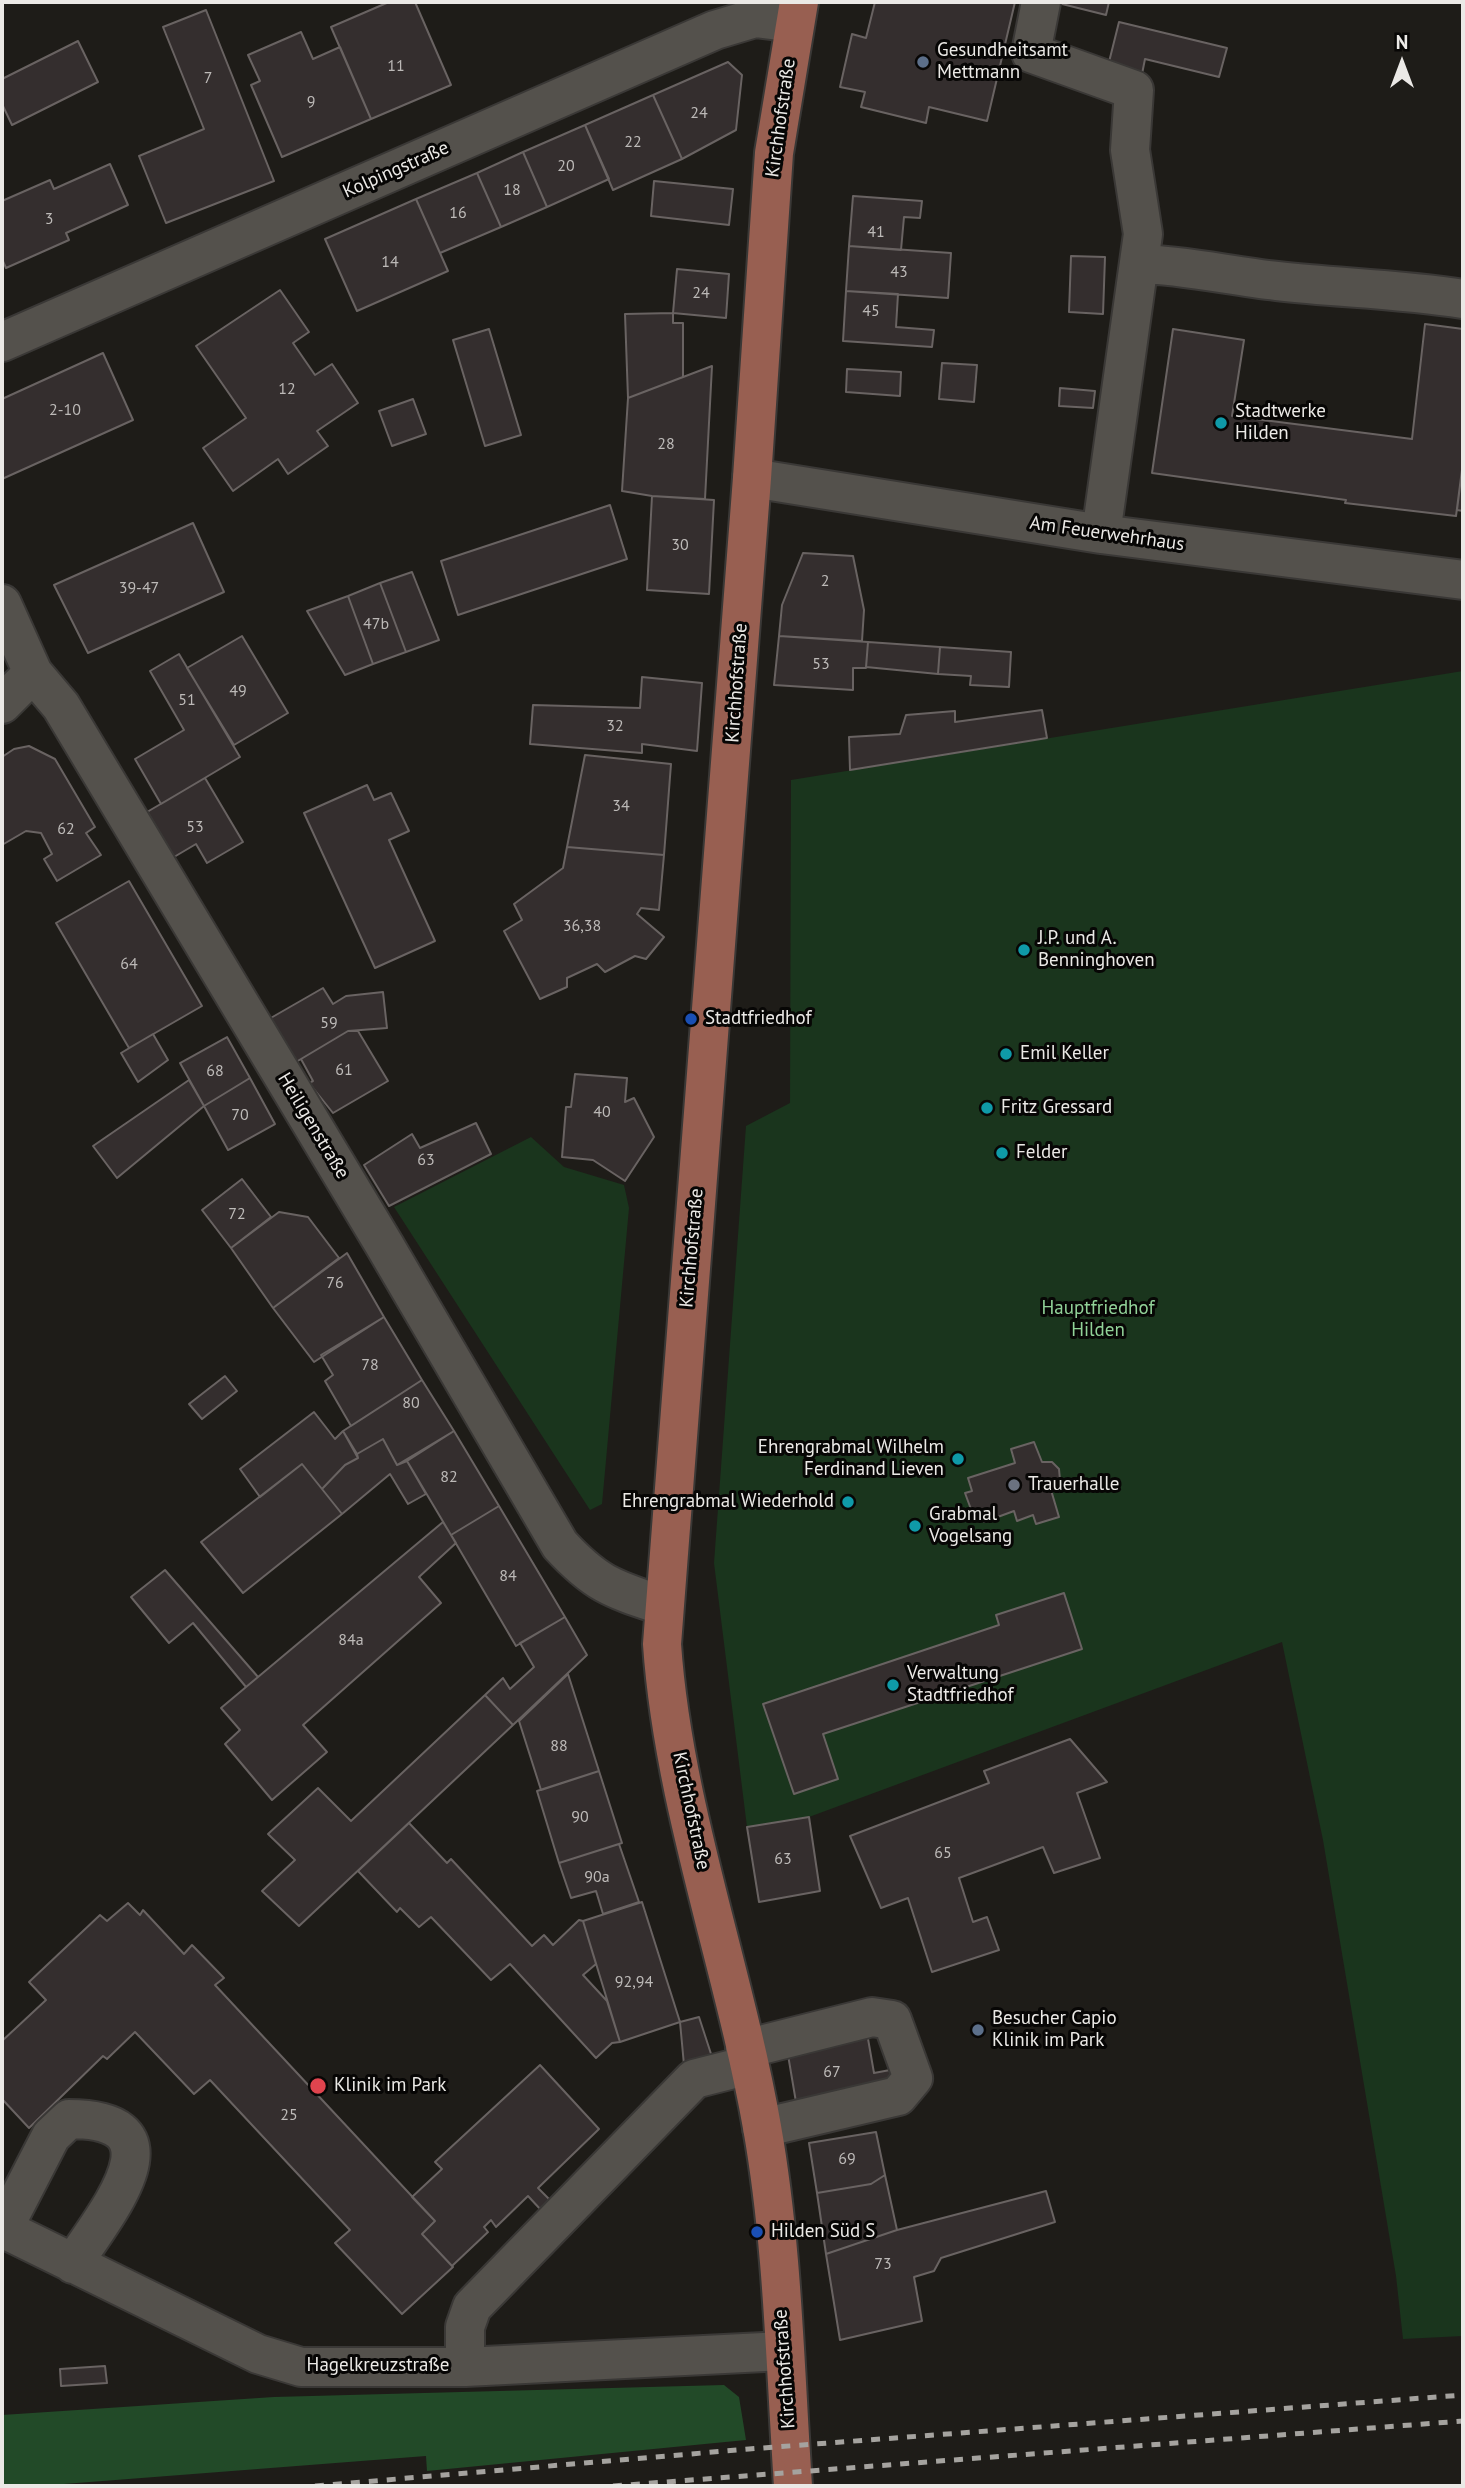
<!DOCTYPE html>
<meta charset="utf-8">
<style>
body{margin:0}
#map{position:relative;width:1465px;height:2488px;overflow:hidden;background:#1e1c18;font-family:"PT Sans",sans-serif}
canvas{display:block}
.frame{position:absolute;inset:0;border:4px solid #ebe9e6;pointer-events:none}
.north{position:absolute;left:1367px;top:28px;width:70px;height:70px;-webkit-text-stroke:5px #070605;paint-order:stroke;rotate:0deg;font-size:19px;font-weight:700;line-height:28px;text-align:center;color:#ebe9e6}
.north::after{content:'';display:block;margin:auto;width:24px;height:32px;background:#ebe9e6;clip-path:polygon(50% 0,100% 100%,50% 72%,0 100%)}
</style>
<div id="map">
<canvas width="1465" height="2488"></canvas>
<div class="frame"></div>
<div class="north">N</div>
</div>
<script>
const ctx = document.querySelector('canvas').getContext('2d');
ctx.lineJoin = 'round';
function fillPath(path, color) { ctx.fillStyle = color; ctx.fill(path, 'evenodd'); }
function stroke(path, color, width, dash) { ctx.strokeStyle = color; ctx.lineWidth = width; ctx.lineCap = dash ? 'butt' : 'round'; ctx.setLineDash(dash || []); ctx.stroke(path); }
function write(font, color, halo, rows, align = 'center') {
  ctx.font = font + ' "PT Sans",sans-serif'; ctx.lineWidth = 6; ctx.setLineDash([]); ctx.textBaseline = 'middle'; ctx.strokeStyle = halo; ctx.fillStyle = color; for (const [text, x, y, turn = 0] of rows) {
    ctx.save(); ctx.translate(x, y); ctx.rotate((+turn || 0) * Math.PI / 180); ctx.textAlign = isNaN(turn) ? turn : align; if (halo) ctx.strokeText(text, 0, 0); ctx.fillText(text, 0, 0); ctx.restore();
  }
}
fillPath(new Path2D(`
 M1463,671V2336L1403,2339L1396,2276L1323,1840L1282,1642L809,1817L747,1827L714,1563L746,1126L790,1103L791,780Z
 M531,1137L564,1167L624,1185L629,1208L602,1504L590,1510L394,1207Z`), '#1a351d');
fillPath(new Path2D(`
 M724,2385L739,2397L746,2440L427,2471L426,2456L38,2486H2V2415L274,2397Z`), '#224a28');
const building = new Path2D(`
 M389,2H415L451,85L371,119L331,27Z
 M875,2H1015L987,121L929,107L926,123L861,107L865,92L840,87L852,34L866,38Z
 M1054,2H1109L1106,15Z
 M206,10L274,181L166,223L139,156L204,129L163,27Z
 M1119,22L1227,48L1219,77L1145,59L1142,74L1108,66Z
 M301,32L313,59L340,47L371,119L282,157L251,85L260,81L248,55Z
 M78,41L98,82L12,125L2,104V79Z
 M728,62L742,75L736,130L682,159L653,95Z
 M653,95L682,159L613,190L585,125Z
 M585,125L609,179L547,207L523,152Z
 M523,152L547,207L501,227L477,173Z
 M110,164L128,205L66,233L69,240L6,268L2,259V201L50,180L54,189Z
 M477,173L501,227L440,253L416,199Z
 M654,181L733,189L729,225L651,216Z
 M853,196L922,201L920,218L904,217L901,250L849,246Z
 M416,199L448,271L357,311L325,239Z
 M849,246L951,253L948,298L846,291Z
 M1071,256L1105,257L1103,314L1069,312Z
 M677,269L729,274L726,318L673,313Z
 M280,290L309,332L293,343L315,375L332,364L358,403L317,431L328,446L288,474L278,459L233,491L203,448L246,418L196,346Z
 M846,291L898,294L896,327L934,330L932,347L843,341Z
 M673,313V323H683V377L628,398L625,314Z
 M1425,324L1463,329V462L1456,516L1345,503L1346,500L1152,473L1173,329L1244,340L1232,416L1412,439Z
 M489,329L521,435L485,446L453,340Z
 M103,353L133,420L2,479V399Z
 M942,363L977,365L974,402L939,399Z
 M712,366L705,499L652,496L622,491L628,398Z
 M847,369L901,372L900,396L846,392Z
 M1060,388L1095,391L1093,408L1059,406Z
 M413,399L426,434L392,446L379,411Z
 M1463,462V511L1457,510Z
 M652,496L714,500L709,594L647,590Z
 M610,505L627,559L458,615L441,561Z
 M193,523L224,592L88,653L54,585Z
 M803,553L853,556L864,610L862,641L779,636L782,605Z
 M412,572L439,640L406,652L380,583Z
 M380,583L406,652L373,664L348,596Z
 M348,596L373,664L345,675L307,611Z
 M242,636L288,713L234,745L187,668Z
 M779,636L868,642L866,668H853V690L774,685Z
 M868,642L940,647L938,674L866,667Z
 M940,647L1011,652L1009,687L970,685L971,676L938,674Z
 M179,654L240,757L161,804L135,759L184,730L150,671Z
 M642,677L702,683L697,751L642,744V753L530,744L533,705L640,708Z
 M1042,710L1047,738L850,770L849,737L900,734L906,715L955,711V722Z
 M29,746L55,759L95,827L86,833L101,855L57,881L44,859L52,854L41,833L26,831L2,845V757L14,749Z
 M585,755L671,764L664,855L567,847Z
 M205,778L243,842L207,863L196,844L174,857L147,812Z
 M367,785L374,800L391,793L409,831L389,840L435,941L375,968L304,813Z
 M567,847L664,855L659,910L641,908L637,914L664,937L646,959L635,956L605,972L597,964L567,978V987L540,999L504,931L522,920L514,904L563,868Z
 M129,881L202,1006L129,1048L56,923Z
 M323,988L333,1004L346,996L383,992L387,1028L348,1031L296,1062L269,1019Z
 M348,1031H358L388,1081L333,1113L309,1083L313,1081L301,1059Z
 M153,1034L168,1060L138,1082L121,1053Z
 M227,1037L250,1078L204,1106L180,1063Z
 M575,1074L627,1078L625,1102L634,1098L654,1137L625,1181L593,1160L562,1157L566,1107H571Z
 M250,1078L275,1124L228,1150L204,1106Z
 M189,1080L204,1106L117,1178L93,1146Z
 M476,1123L491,1154L389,1206L364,1165L412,1134L420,1148Z
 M242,1179L271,1217L231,1248L202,1210Z
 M279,1212L308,1217L339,1258L273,1308L231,1248Z
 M347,1253L384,1317L314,1362L273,1308Z
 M384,1317L422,1380L351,1426L325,1381L333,1375L321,1355Z
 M225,1376L237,1391L202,1419L189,1404Z
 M422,1380L454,1431L397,1465L383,1439L357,1454L343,1431Z
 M314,1412L335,1439L343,1431L358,1458L345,1465L322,1489L302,1464L260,1497L240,1469Z
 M454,1431L499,1506L451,1535L407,1461Z
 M383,1439L397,1465L407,1461L426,1494L408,1504L390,1474L342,1514L322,1489L345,1465L358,1458L357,1454Z
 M1034,1442L1042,1462H1052L1059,1469L1060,1480L1051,1490L1059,1517L1036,1524L1033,1515L1017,1521L1014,1511L984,1522L980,1509L972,1512L965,1493L972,1491L968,1478L1015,1463L1011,1449Z
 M302,1464L342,1514L243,1593L201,1542Z
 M499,1506L565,1617L516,1646L451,1535Z
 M443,1522L456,1543L419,1577L441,1603L303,1725L327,1752L272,1800L225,1744L240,1730L221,1708Z
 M165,1570L258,1677L246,1687L193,1623L169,1643L131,1597Z
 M1064,1593L1082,1649L823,1734L838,1779L794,1794L763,1704L999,1625L996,1615Z
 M565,1617L587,1655L513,1725L485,1695L503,1678L510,1689L534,1667L520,1643Z
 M568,1674L599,1771L541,1790L519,1721Z
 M485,1695L513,1725L299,1926L262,1891L295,1860L268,1834L318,1788L351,1821Z
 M1070,1739L1107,1782L1077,1793L1100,1858L1054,1873L1043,1847L959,1878L973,1922L987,1917L999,1950L932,1972L908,1898L881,1908L850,1836L989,1783L984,1771Z
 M599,1771L622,1843L559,1863L537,1791Z
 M809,1817L820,1891L759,1902L747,1827Z
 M409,1823L447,1863L451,1859L532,1946L544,1935L553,1945L579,1920L583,1921L596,1964L583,1975L607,2001L620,2042L612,2043L596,2058L510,1964L491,1980L431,1917L419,1927L400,1908L397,1912L358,1871Z
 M619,1844L639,1902L603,1914L596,1891L571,1898L559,1863Z
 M642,1902L680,2022L620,2042L583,1921Z
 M128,1903L140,1915L143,1910L184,1954L192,1945L224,1978L215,1985L435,2221L422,2234L453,2267L402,2314L335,2243L350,2230L210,2080L194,2094L135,2032L107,2059L103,2056L29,2128L2,2099V2041L46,2000L29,1982L100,1915L107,1921Z
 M699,2017L713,2060L684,2065L680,2022Z
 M867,2033L874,2073L890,2070L895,2088L797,2108L787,2049Z
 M540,2065L599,2129L538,2188L550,2200L541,2210L528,2196L496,2227L491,2220L484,2227L488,2232L452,2266L422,2234L435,2221L412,2197L442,2169L435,2162Z
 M876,2132L885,2175L871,2184L817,2193L809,2143Z
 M885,2175L897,2230L826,2254L817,2193L871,2184Z
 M1046,2191L1055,2222L941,2258L934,2271L914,2277L922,2321L840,2340L826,2254L897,2230Z
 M105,2366L107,2383L61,2386L60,2369Z`);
fillPath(building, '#342e2e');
stroke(building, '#696362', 2);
const minor = new Path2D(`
 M1041,2L1031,53L1134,90L1130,150L1143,234L1101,534
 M1139,264C1185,265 1230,276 1277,281C1339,288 1401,289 1463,299
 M2,342L715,30L755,18L795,23
 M752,478L1101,534L1463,580
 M2,604L33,673L61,706L385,1246L560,1545C597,1585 613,1589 664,1606
 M2,704L33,673
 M745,2049L872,2017L892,2020L913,2078L898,2096L762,2128
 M2,2228L258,2354L301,2367H465L784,2351
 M3,2229L51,2136L69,2119C187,2119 105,2214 73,2264
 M465,2367V2327L472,2307L694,2079L749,2065`);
const major = new Path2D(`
 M793,2486C785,2367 783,2245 762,2127C734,1968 673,1805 662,1644L752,478L774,153L799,2`);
stroke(minor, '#3a3836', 42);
stroke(major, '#3a3836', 42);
stroke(minor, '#54514c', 38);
stroke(major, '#985f51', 38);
stroke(new Path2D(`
 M315,2486L749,2449L1463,2395
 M613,2486L1463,2421`), '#a5a39f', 5, [9, 9]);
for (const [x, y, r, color] of [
 [923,62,7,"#5c6f8a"],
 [1221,423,7,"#0f9aa8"],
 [1024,950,7,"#0f9aa8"],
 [691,1019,7,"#1a4fb4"],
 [1006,1054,7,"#0f9aa8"],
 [987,1108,7,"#0f9aa8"],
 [1002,1153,7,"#0f9aa8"],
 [958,1459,7,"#0f9aa8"],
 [1014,1485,7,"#6b7280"],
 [848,1502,7,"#0f9aa8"],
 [915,1526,7,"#0f9aa8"],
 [893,1685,7,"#0f9aa8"],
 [978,2030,7,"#5c6f8a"],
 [318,2086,9,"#e0444e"],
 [757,2232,7,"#1a4fb4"]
]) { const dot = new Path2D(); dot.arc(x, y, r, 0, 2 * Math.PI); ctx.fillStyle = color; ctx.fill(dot); stroke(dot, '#070605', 2.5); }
write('16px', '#bdbab8', null, [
 ["11",396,66],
 ["7",208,78],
 ["9",311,102],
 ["24",699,113],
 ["22",633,142],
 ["20",566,166],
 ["18",512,190],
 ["16",458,213],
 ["3",49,219],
 ["41",876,232],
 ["14",390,262],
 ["43",899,272],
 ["24",701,293],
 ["45",871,311],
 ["12",287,389],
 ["2-10",65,410],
 ["28",666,444],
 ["30",680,545],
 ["2",825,581],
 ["39-47",139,588],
 ["47b",376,624],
 ["53",821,664],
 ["49",238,691],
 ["51",187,700],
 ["32",615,726],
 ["34",621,806],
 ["53",195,827],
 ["62",66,829],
 ["36,38",582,926],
 ["64",129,964],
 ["59",329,1023],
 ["61",344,1070],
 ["68",215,1071],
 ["40",602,1112],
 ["70",240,1115],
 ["63",426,1160],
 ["72",237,1214],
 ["76",335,1283],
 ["78",370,1365],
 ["80",411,1403],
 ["82",449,1477],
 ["84",508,1576],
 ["84a",351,1640],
 ["88",559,1746],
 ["90",580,1817],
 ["65",943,1853],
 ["63",783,1859],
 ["90a",597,1877],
 ["92,94",634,1982],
 ["67",832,2072],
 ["25",289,2115],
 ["69",847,2159],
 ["73",883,2264]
]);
write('19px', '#ebe9e6', '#070605', [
 ["Gesundheitsamt",937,51],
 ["Mettmann",937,73],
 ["Stadtwerke",1235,412],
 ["Hilden",1235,434],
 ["J.P. und A.",1038,939],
 ["Benninghoven",1038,961],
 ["Stadtfriedhof",705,1019],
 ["Emil Keller",1020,1054],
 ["Fritz Gressard",1001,1108],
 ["Felder",1016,1153],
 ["Ehrengrabmal Wilhelm",944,1448,"right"],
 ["Ferdinand Lieven",944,1470,"right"],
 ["Trauerhalle",1028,1485],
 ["Ehrengrabmal Wiederhold",834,1502,"right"],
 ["Grabmal",929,1515],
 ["Vogelsang",929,1537],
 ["Verwaltung",907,1674],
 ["Stadtfriedhof",907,1696],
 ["Besucher Capio",992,2019],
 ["Klinik im Park",992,2041],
 ["Klinik im Park",334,2086],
 ["Hilden Süd S",771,2232]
], 'left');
write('19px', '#ebe9e6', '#070605', [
 ["Kirchhofstraße",781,118,-82],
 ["Kolpingstraße",396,170,-24],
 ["Am Feuerwehrhaus",1107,534,8],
 ["Kirchhofstraße",737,683,-86],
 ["Heiligenstraße",313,1126,59],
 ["Kirchhofstraße",692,1248,-85],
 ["Kirchhofstraße",691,1811,78],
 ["Hagelkreuzstraße",378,2366],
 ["Kirchhofstraße",785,2369,-94]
]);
write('19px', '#91d298', '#070605', [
 ["Hauptfriedhof",1098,1309],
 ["Hilden",1098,1331]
]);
</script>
